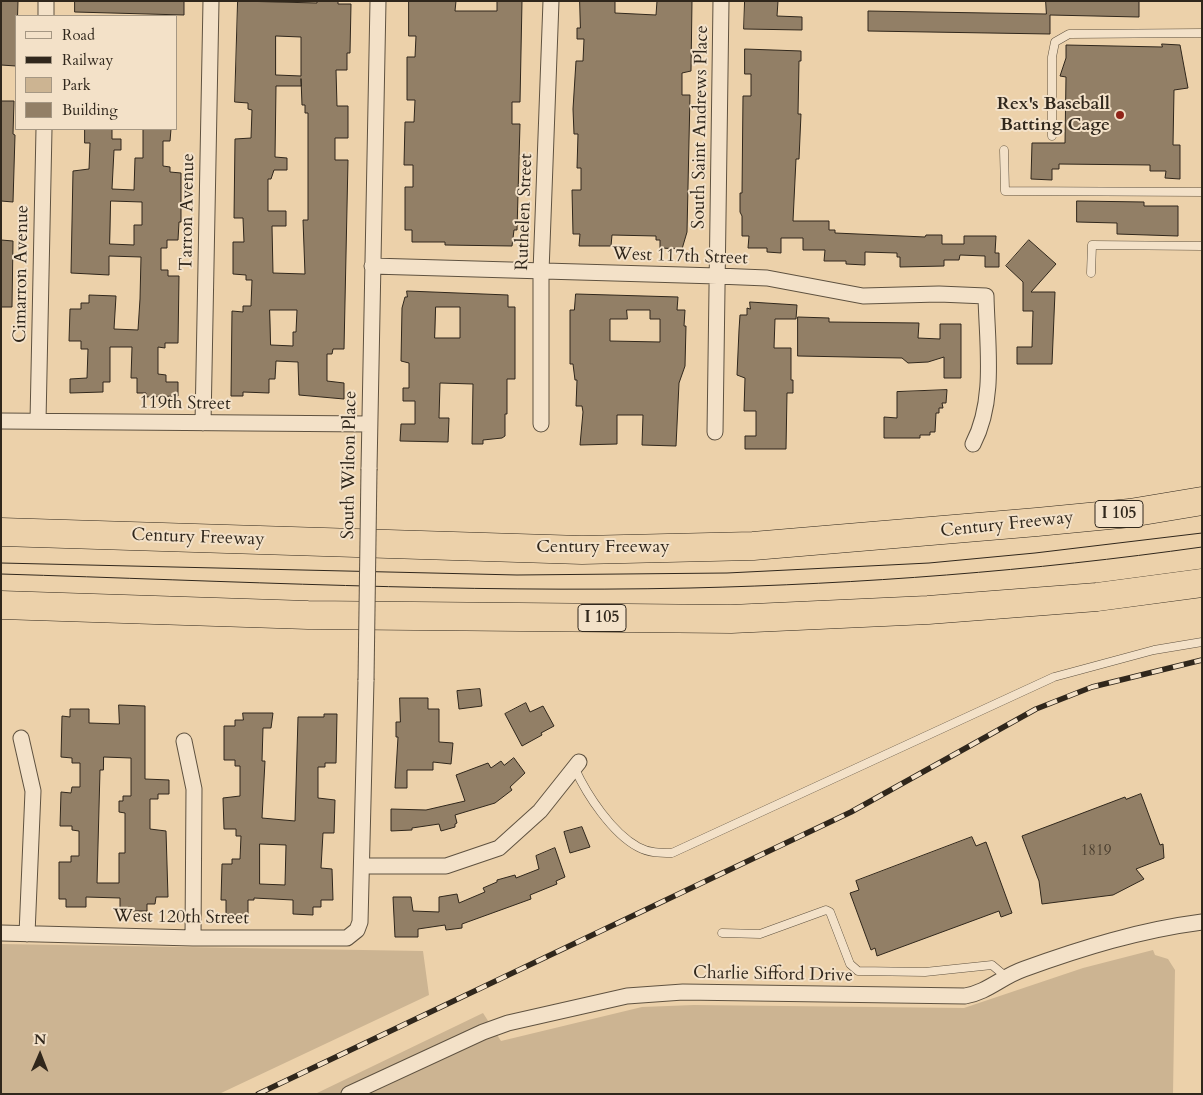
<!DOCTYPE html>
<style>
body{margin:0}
#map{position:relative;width:1203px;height:1095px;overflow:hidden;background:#ecd1aa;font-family:Cardo,serif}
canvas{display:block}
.frame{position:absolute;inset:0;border:2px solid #30271c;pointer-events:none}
.legend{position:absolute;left:15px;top:15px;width:162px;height:115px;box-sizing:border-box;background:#f3e1c8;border:1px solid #a59783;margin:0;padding:6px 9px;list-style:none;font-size:15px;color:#30271c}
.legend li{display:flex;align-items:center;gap:10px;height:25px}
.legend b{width:25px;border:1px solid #a59783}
.north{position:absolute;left:15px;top:1030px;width:50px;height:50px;-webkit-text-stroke:4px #f3e1c8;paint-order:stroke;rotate:1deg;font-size:14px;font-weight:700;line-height:20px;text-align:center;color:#30271c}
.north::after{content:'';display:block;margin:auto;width:18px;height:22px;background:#30271c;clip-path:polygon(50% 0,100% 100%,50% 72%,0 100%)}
</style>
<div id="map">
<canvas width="1203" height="1095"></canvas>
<div class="frame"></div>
<ul class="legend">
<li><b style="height:6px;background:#f3e1c8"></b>Road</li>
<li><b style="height:6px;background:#30271c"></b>Railway</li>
<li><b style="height:14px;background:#ccb492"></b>Park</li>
<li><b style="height:14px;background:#927f66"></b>Building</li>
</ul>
<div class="north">N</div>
</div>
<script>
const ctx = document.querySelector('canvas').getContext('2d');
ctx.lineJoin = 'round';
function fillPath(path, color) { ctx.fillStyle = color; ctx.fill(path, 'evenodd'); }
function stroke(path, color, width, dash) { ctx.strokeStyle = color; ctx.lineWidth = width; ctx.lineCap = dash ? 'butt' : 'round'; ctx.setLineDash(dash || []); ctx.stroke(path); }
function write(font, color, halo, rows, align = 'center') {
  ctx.font = font + ' Cardo,serif'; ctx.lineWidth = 4; ctx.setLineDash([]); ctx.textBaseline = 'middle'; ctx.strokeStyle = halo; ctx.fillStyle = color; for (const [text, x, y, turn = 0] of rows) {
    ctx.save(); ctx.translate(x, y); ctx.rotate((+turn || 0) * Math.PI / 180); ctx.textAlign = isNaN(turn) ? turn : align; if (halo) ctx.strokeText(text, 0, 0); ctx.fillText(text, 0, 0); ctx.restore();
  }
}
fillPath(new Path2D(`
 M1,944L423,951L429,995L219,1094H1Z
 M1153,950L1155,955L1168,959L1175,970L1173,1094H315L483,1013L501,1041L642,1007L694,1005L964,1008L1083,968Z`), '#ccb492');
const building = new Path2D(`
 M1,1H18L16,66L1,65Z
 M75,1H184V15L75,12Z
 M238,1L317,3V1H338V4H351L350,53H347V70H336L337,106H348V138H335V160H348L344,349H333L332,354H327V381L344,383V399L299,395L298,362L276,361L275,379H269V393L243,392V396H231L232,311L243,312V306H251L252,280H246V275L233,274V242H244L243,218H234L235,139L251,138L252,110L248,109V103L235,102ZM276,36L301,37V76L276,75ZM301,79L302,105H305V113H308V220H303L305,274L273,273L272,226H286V211H268V179H271L274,170H287V158L275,157L276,86H301ZM270,310H297L296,332H293V346L271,345Z
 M409,1H456L455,11H497V1H522L520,102H512V124H520L517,230H514L512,246L445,245V242H412V230H405V187H413V165H404L405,122H414L415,100H407V57H415L416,36H409Z
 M580,1H615V13L656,15L657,1H692L691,71L682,73V95H690L687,232L682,249L660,248V240H656V236L612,235L611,246H579L580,234H573L572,190H581V168H577L578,134H574L573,109L576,61H583L584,39H577V28H580Z
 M745,1H778L777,16L802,17V30L744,29Z
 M1046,1H1139V17L1050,15V34L868,31V11L1046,14Z
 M1162,44L1180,45L1188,88L1174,90L1173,145H1180V179L1165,178L1166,171H1150V165L1059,164V169H1052V180L1031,179L1032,143H1065L1066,77L1060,76L1066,58V45L1162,47Z
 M745,49L801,51V61H799L798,114H801L799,159H796L793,221H829V230H835V233L925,237L926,235H942V244H964V236H996L995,253H999V267H985V256L960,255L959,260H944V266L900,267V257H897V253L865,252V265L846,264V261H824L825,250H803V238H781V253L767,252V248H748L749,236H742V216L740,212V193H742L743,96H751V74H745Z
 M1,101H14L13,134L15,135L13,202L1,201Z
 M85,129H112V139H121V150H114L112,189L134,190L135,158H143V129H171L170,141H163V166L170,167V172L181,173V222H179L178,240H167V248H161V270H168V276H179L178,343H165V348L158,347V374L166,375V382H178V396L146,397V393H137V378H131L132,347H110V382H103V392L70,393V379L87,378L88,349H81V341H69L70,309H81V303H89V295L116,296L114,329L138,330L140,299L141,257L109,256V275L71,273L73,171L89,169L90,143H85ZM111,201L142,202V225H134V245L110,244Z
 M1077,201L1144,202V206H1178V236L1117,234V223L1077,222Z
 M1,240L13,241L12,307H1Z
 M1029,240L1056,264L1031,292H1055L1052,364H1017V347H1032L1033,311H1023V282L1006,266Z
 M407,291L508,295V307H515V379H507V414H505V436L502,438L483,440V444H472L473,384L440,383L439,418H449L448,442L400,441L401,424H415V401H403V388H409V363L401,361L402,308L405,297H407ZM436,307H460V338H435Z
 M576,294L678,297L677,310H685L684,326H686L685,366L679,383L676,446L642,445L643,415H617V444L580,445L583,412L582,406H576L577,380H575L573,364H570V310H574ZM627,310H650V319H660V342L610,341V319H627Z
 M750,302L797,305L796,319H775L774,348H791V380H793V393H787L786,449H745V436H756V411H744L745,378L737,375L739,330L740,315H747V308L750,309Z
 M798,317L829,318V322L919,323L918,338L940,339V324H961V378H944V357L928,362L908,363L902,358L798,356Z
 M947,390L946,403H942L943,408H939V413H936L935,432H930V435H920V438H884V417L897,418V392Z
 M480,689L482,706L459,709L457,691Z
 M400,698H428V709H439V742L453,743L451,764L433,762V770H407V788H395L398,737H396V722H400Z
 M526,703L530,712L543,706L554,726L541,733L542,735L522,746L505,714Z
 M119,705L145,706V779L169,780V794H158V799H150V829L166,831L168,897H156L155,904H147V911H120V898L86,897V907H66V899H59V862H71V856H79V831L72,830V826H60L61,792L71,793L72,787H80V763H72V758L61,757L62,716L70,717V709H89V723L119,724ZM104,757L131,758V796H123V801H119V812L125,813V853H119V883H97L100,770H103Z
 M243,713H273L271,728H263L262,761H265L262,818L295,821L298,717H324V714H337L336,763H325V767H318V798L335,800L334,833H323L321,868L332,869L333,900H321V907H313V915L293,914V900L254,898V900H248V915L226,914V900H221L222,864H232V859H240L241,836H236V829H224L223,798L240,796V766H235V760H224V726H235V720H243ZM260,844L286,845L285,885L260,884Z
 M514,758L525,773L510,787L512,790L495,803L455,815L457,823L455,824V827L441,831L439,824L412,828V830L391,831V809L426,810L465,801L456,775L488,763L491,768L501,761L504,765Z
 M1141,794L1160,845L1163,844L1164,858L1136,869L1144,879L1113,895L1042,904L1039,881L1022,836L1125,797L1126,799Z
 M582,827L590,847L570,853L564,832Z
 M972,837L976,846L986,842L1012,913L1001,917L999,911L877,956L875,948L871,950L850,893L859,890L856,881Z
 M555,848L565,877L556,881L557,884L530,895L531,899L462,924V928L446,930L445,925L418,929V937H395L393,897H411L413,911L439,912V897L457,894L459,903L485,892L483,888L497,882V880L515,875L516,878L539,869L536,856Z`);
fillPath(building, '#927f66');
stroke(building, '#30271c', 1);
const service = new Path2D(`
 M1052,136V57L1055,42L1069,34L1202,33
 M1004,150L1005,191L1202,192
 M1091,273L1092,245L1202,246
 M575,769C587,795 612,833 638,847C649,853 660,853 672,853L1054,677L1154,650L1202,642
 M722,933L760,934L826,910L830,912L850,964L858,971L925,972L992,965L1005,976`);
const minor = new Path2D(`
 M46,16V1
 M372,266L717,276L767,278L863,296L939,294L986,296C987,345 996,400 973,444
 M1,421L369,424
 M38,421L44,129
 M203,423L211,1
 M541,424V272L551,1
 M715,432L721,1
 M369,469L378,1
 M21,738L33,791L27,934
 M184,741L194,789L193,938
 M362,866H446L499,848L540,811L579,762
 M1,933L193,938H347L357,930L360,922L366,680
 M349,1094L483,1032L508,1023L627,996L683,992L965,996C988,992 1001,977 1024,969C1082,948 1140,930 1202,922`);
const motorway = new Path2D(`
 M1,532L582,550L753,546L1037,522L1130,513L1202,501
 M1,605L308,615L731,619L928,610L1097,597L1202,583`);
stroke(service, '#5f5240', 9);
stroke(minor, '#5f5240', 17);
stroke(motorway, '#30271c', 29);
stroke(service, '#f3e1c8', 8);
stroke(minor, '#f3e1c8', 15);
stroke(motorway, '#ecd1aa', 28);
stroke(new Path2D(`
 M1,563L517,575L727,573L929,563L1035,553L1202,533
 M1,574C230,581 461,593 690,588C861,584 1032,571 1202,547`), '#30271c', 1);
const rail = new Path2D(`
 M258,1094L851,812L1036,709L1092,687L1202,660`);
stroke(rail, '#30271c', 5.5);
stroke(rail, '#f3e1c8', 4, [11]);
const minorBridge = new Path2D(`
 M366,680L369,469`);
stroke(minorBridge, '#5f5240', 17, []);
stroke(minorBridge, '#f3e1c8', 15);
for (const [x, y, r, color] of [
 [1120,115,5,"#8f2418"]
]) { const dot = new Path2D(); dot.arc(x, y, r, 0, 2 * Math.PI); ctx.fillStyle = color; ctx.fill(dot); stroke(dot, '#f3e1c8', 2); }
write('15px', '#483d2e', null, [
 ["1819",1096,852]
]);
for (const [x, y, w] of [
 [1119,514,48],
 [602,618,48]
]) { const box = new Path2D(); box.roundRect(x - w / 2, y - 13.5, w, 27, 4); ctx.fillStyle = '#f3e1c8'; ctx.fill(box); stroke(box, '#30271c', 1); }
write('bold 16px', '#30271c', null, [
 ["I 105",1119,514],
 ["I 105",602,618]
]);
write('bold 18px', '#30271c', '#f3e1c8', [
 ["Rex's Baseball",1110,105],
 ["Batting Cage",1110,126]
], 'right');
write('18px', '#30271c', '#f3e1c8', [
 ["South Saint Andrews Place",701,127,-89],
 ["Tarron Avenue",188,212,-89],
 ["Ruthelen Street",525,212,-88],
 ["West 117th Street",680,257,2],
 ["Cimarron Avenue",22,274,-89],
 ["119th Street",185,404,1],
 ["South Wilton Place",350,465,-89],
 ["Century Freeway",1007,525,-6],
 ["Century Freeway",198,538,2],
 ["Century Freeway",603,548],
 ["West 120th Street",181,918,1],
 ["Charlie Sifford Drive",773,975,1]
]);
</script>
